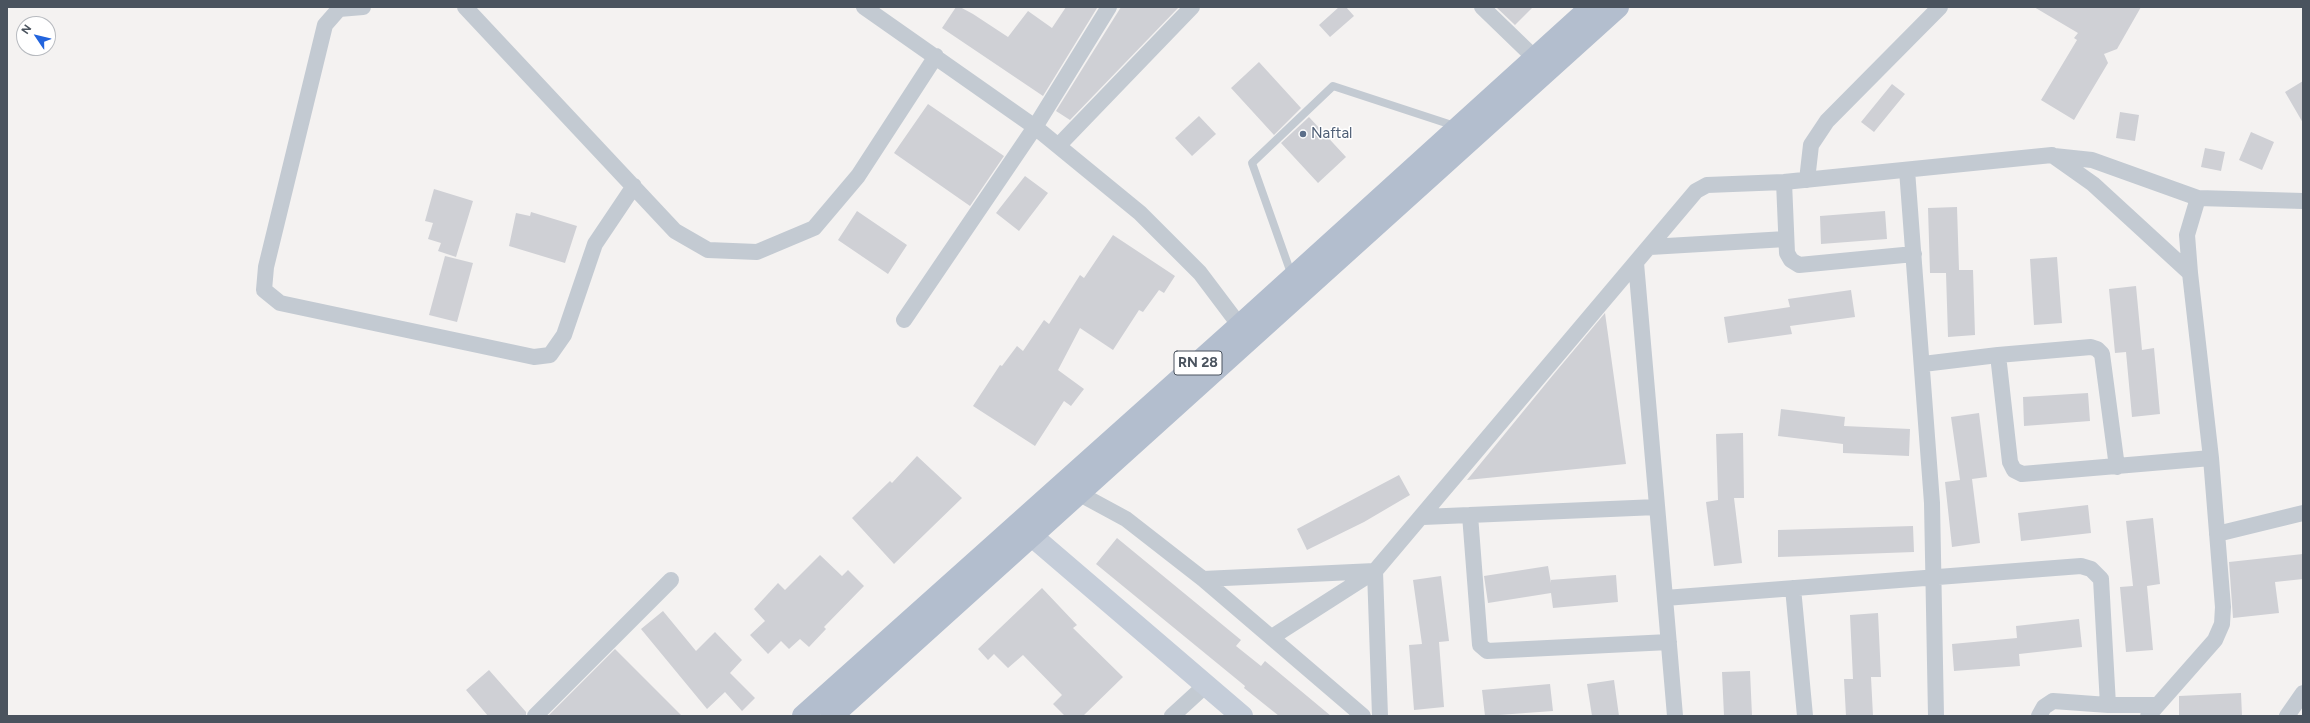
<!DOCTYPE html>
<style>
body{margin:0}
#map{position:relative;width:2310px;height:723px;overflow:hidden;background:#f4f2f1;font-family:Figtree,sans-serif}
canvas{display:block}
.frame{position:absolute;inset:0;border:8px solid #4a535e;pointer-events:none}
.north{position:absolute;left:16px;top:16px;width:40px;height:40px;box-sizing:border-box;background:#fff;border:1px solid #b7babf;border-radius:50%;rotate:305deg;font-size:11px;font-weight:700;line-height:16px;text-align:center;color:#4a535e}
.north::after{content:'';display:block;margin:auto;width:14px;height:18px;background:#2264dd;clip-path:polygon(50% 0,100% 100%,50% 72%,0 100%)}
</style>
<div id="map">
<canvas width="2310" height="723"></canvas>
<div class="frame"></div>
<div class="north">N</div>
</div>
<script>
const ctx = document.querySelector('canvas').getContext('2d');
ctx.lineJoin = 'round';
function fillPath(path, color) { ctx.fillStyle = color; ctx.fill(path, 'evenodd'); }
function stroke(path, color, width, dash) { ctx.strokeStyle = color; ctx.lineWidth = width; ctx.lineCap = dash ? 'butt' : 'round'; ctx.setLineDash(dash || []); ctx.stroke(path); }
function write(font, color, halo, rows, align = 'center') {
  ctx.font = font + ' Figtree,sans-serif'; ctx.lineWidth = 3; ctx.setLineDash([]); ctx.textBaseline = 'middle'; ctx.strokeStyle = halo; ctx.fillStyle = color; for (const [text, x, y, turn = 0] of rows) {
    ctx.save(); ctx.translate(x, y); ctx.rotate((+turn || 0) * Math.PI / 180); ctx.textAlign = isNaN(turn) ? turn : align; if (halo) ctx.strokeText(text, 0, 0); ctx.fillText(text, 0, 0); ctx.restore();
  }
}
fillPath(new Path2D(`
 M956,7H960L973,14L1008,37L1028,11L1052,28L1066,7L1097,8L1043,96L942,28Z
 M1121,7H1179L1070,120L1056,111Z
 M1339,7H1346L1354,16L1330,37L1319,25Z
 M1496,7H1533L1515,25Z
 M2034,7H2141L2117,49L2104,54L2108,63L2074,120L2041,100L2077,40L2074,38L2078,33Z
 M1259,62L1301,108L1274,135L1231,88Z
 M2303,81V123L2285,92Z
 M1892,84L1905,94L1874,132L1861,122Z
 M928,104L1004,156L970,206L894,153Z
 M2120,112L2139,115L2135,141L2116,138Z
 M1199,116L1216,134L1192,156L1175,138Z
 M1309,117L1346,157L1318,183L1281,143Z
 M2251,132L2274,142L2262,170L2239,160Z
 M2205,148L2225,152L2221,171L2201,167Z
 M1025,176L1048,193L1019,231L996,213Z
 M434,189L473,201L456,257L438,251L441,243L428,239L433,223L425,221Z
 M1957,207L1959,270H1973L1975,335L1948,337L1946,273H1930L1928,208Z
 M857,211L907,245L888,274L838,240Z
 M1885,211L1887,239L1821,244L1820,216Z
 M531,212L577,226L565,263L509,246L516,213L530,216Z
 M1113,235L1175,276L1164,293L1159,290L1143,312L1139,310L1113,350L1080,328L1058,370L1084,389L1071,406L1064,401L1035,446L973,406L1000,365L1002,366L1017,346L1023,351L1044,320L1049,324L1080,275L1084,278Z
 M445,256L473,263L457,322L429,315Z
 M2057,257L2062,323L2034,325L2030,259Z
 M2136,286L2142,350L2154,348L2160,414L2132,417L2126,352L2115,353L2109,289Z
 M1851,290L1855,317L1790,326L1792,334L1728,343L1724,317L1790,307L1788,299Z
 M1605,313L1626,464L1467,480L1553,375Z
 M2088,393L2090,421L2024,426L2023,397Z
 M1781,409L1845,417L1844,426L1910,429L1909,456L1843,453V444L1778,436Z
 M1979,413L1987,477L1972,479L1980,543L1952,547L1945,482L1960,480L1951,417Z
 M1743,433L1744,498H1734L1742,563L1714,566L1706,502L1718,500L1716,434Z
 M917,456L962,498L894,564L852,518L890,481L892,483Z
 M1399,475L1410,495L1364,522L1307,550L1297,529Z
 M2088,505L2091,533L2021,541L2018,513Z
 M2153,518L2160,584L2147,586L2153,650L2126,652L2120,587L2133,586L2126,521Z
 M1913,526L1914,552L1778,557V530Z
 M1117,538L1241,640L1236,646L1261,666L1265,661L1331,716H1279L1244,688L1245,686L1096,564Z
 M2303,554V579L2275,582L2279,613L2233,618L2229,562Z
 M820,555L842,576L848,570L864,586L824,627L826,629L809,647L800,639L789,649L781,641L768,654L750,635L765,621L754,609L778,583L785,590Z
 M1548,566L1551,583L1550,580L1616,575L1618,602L1553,608L1551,593L1488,603L1484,576Z
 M1441,576L1449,641L1439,642L1444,707L1414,710L1409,645L1422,644L1413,580Z
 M1042,588L1077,625L1073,628L1123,677L1083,716H1065L1053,704L1062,695L1023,655L1008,668L994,654L988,660L978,649Z
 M663,611L696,651L715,632L742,660L730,673L755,698L742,711L725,692L707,709L641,629Z
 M1878,613L1881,677H1871L1873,716H1846L1844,679H1853L1850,615Z
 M2079,619L2082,647L2019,654L2020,666L1954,671L1952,644L2017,638L2016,626Z
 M615,649L682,716H548Z
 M489,670L526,712V716H488L466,690Z
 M1750,671L1752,716H1724L1722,672Z
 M1614,680L1619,716H1592L1587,684Z
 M1550,684L1553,711L1485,716L1482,690Z
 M2241,693L2242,716H2179V696Z`), '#cfd0d5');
stroke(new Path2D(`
 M1292,276L1252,163L1333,86L1455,126`), '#c3cad2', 8);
stroke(new Path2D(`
 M363,7L339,9L325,25L266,267L264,290L280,303L534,357L550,355L564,335L595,244L634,186
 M465,7L675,231L708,250L757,252L814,228L858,176L936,56
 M864,7L1035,127L1140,213L1200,273L1246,334
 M1482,7L1542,65
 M1059,145L1192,7
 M2054,156L2092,160L2198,198L2303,201
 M1907,170L1932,503L1936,716
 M1807,180L1811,145L1827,121L1940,7
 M1784,182L1787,253L1791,260L1799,265L1914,254
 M1650,247L1786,239
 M1636,263L1665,598L2081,566L2091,569L2101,579L2108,705H2157
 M2190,273L2187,235L2198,198
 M904,320L1035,127L1109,7
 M1998,355L2091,347L2097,349L2102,354L2117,467
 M1923,364L1998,355L2010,462L2014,470L2022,474L2211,458
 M1078,493L1126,519L1203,579L1363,716
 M1470,515L1480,645L1487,651L1669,642
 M1423,517L1657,507
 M2217,534L2303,513
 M1375,571L1380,716
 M1203,579L1375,571L1696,191L1707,185L1784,182L2052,155L2093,184L2190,273L2211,458L2223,607L2222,624L2215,640L2148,716
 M1793,588L1805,716
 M1665,598L1675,716
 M1272,637L1375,571
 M535,716L671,580
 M1172,716L1207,684
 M2039,716L2044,707L2053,701L2108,705
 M2287,716L2303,693`), '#c3cad2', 16);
stroke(new Path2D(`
 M1018,524L1242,716`), '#c5cdd9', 22);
stroke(new Path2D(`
 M803,716L1239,326L1591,7
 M832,716L1618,7`), '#b3bece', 22);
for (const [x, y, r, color] of [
 [1303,134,4,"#5c6f8a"]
]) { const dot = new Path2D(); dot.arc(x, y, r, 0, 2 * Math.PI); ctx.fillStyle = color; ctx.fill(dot); stroke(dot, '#fff', 1.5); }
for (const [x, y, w] of [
 [1198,363,48]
]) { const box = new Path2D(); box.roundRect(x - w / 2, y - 12, w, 24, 3); ctx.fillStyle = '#fff'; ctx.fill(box); stroke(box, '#4a535e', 1); }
write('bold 14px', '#4a535e', null, [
 ["RN 28",1198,363]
]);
write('15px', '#4e5e75', '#fff', [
 ["Naftal",1311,134]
], 'left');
</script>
